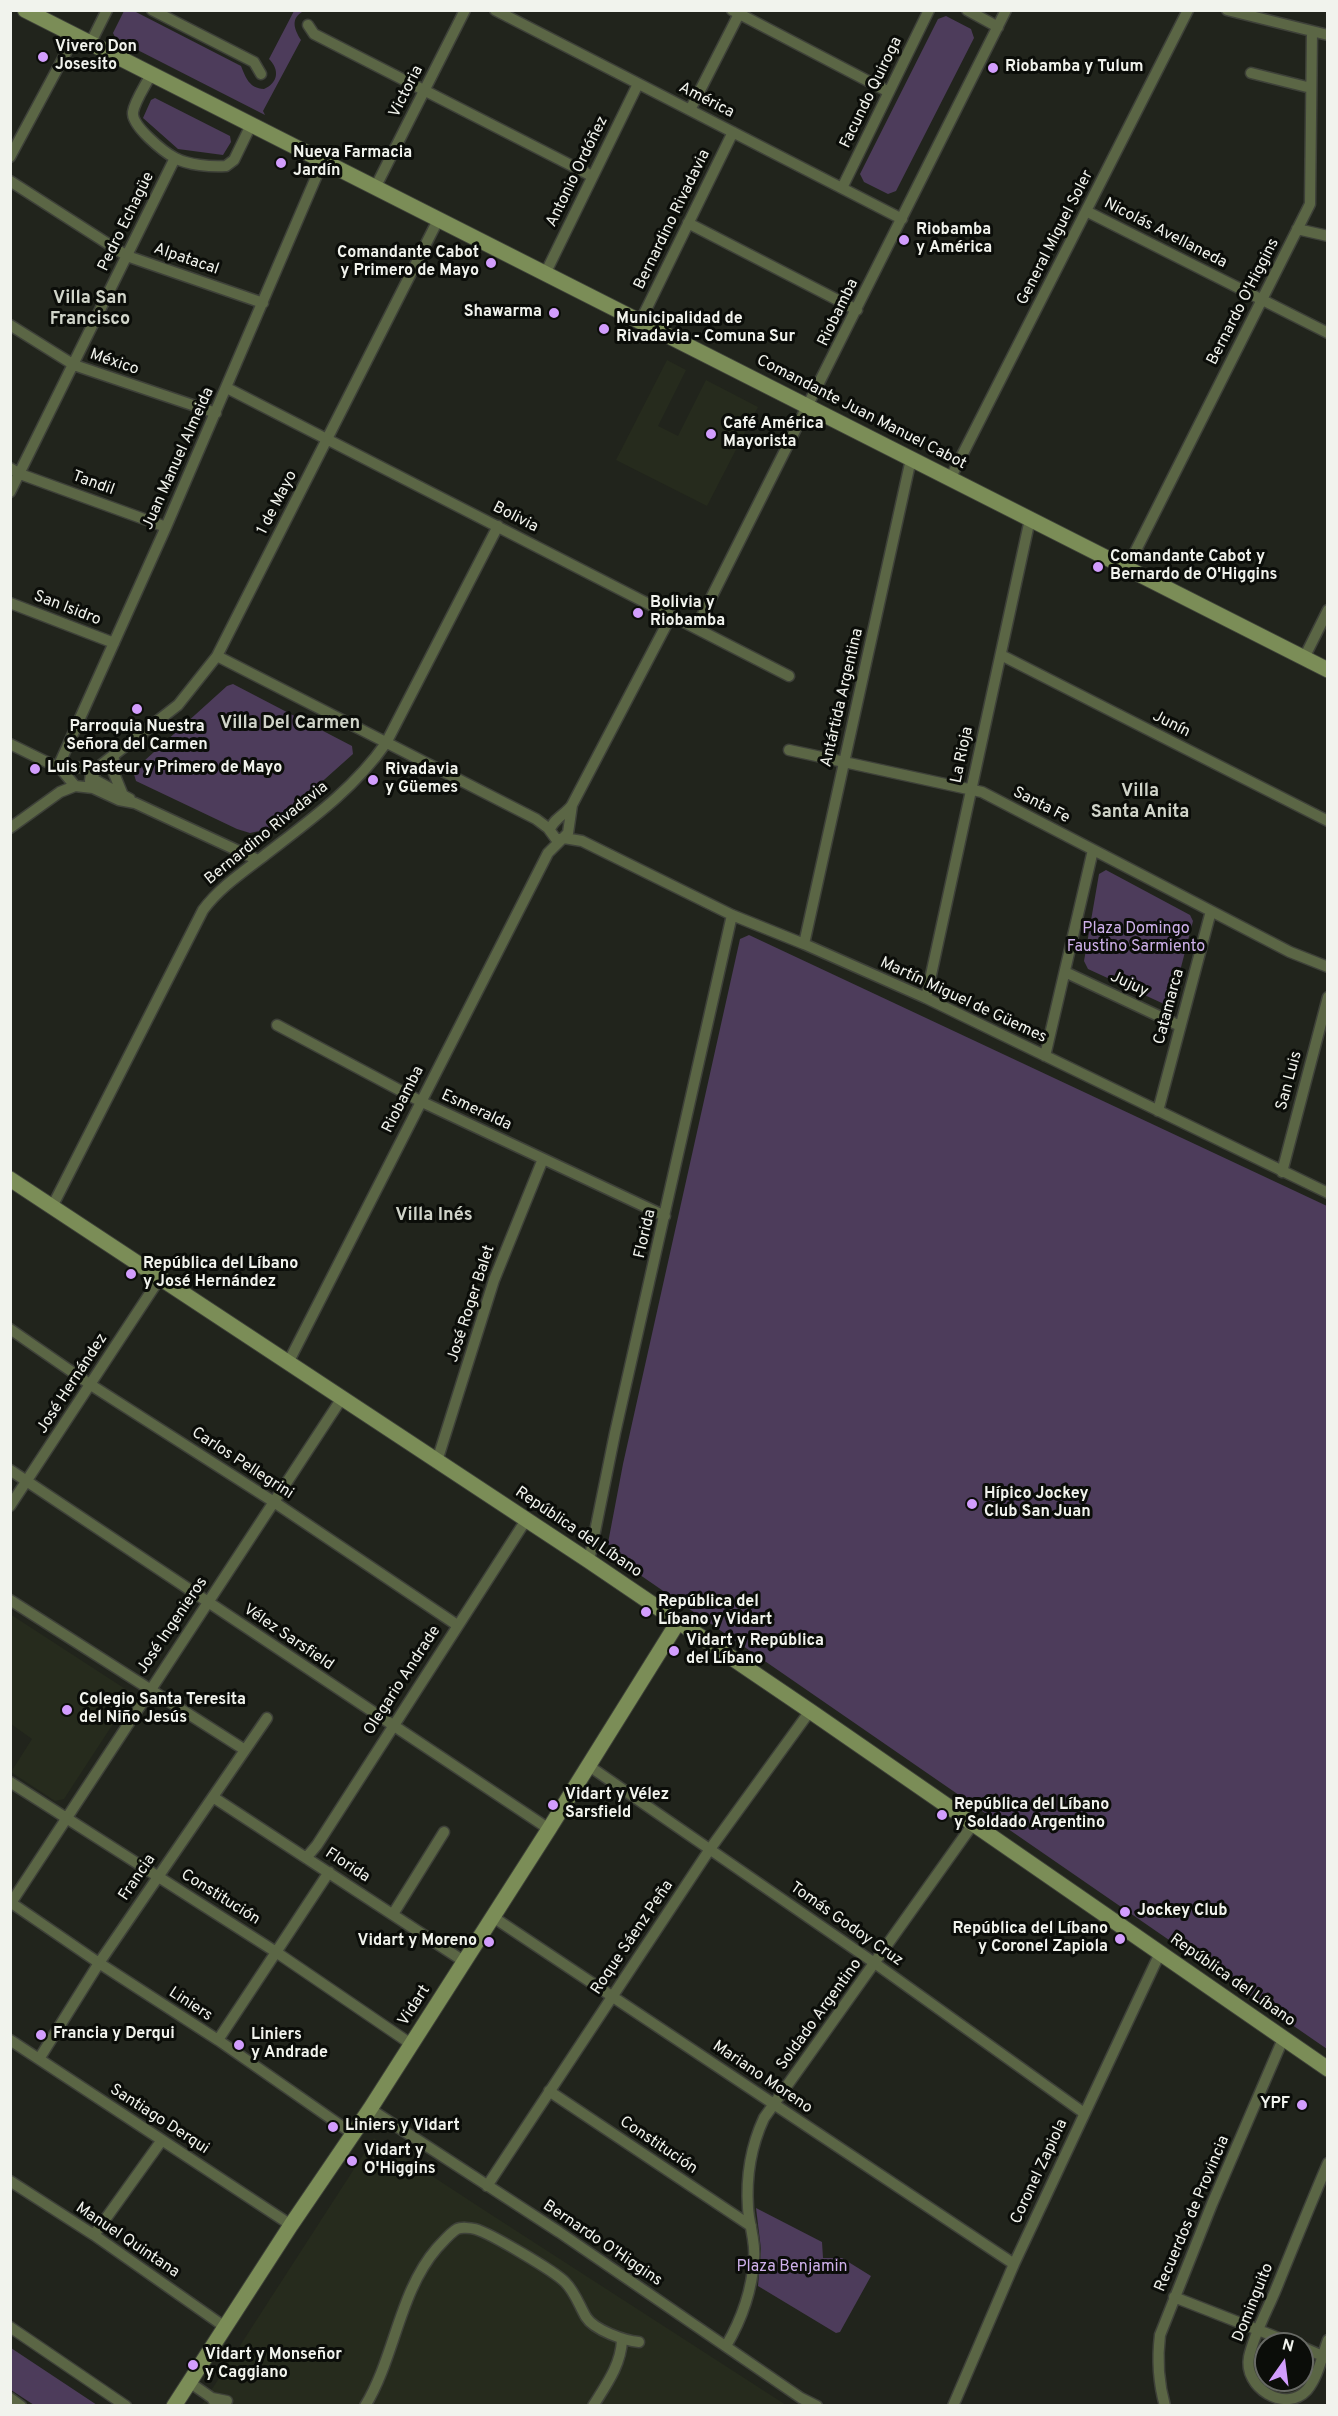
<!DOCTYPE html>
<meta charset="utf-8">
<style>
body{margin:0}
#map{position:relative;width:1338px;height:2416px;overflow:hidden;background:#21241c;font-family:Overpass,sans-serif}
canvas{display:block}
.frame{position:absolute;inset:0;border:12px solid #f1f3ed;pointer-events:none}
.north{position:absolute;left:1254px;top:2332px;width:60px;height:60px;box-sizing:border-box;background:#0b0d09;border:2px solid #676964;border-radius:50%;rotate:14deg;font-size:16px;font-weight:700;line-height:24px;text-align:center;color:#f1f3ed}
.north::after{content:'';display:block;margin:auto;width:21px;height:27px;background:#d29dfd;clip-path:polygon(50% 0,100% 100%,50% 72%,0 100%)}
</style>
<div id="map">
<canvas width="1338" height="2416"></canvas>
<div class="frame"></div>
<div class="north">N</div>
</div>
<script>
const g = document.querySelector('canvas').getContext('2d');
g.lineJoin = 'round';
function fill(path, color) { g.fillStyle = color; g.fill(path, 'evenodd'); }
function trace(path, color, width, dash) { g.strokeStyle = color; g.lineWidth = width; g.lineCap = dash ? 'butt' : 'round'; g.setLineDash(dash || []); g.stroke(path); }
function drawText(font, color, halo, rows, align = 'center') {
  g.font = font + ' Overpass,sans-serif'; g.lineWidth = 6; g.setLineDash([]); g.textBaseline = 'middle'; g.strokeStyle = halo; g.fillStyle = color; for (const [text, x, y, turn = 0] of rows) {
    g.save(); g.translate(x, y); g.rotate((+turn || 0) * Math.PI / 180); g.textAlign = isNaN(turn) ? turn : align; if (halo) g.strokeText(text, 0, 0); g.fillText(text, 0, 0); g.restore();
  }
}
const built = new Path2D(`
 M 667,360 L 686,370 L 658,426 L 678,436 L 706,380 L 758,407 L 707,506 L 616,460 Z
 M 10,1614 L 130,1692 L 130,1698 L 64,1799 L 55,1801 L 11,1772 L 32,1739 L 11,1724 Z
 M 374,2138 L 484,2210 L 786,2405 L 201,2406 Z`);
const green = new Path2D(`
 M 124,11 L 134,11 L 241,66 C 246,78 249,88 264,89 C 278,83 280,70 269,59 L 294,11 L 304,11 C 290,18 294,29 301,40 L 263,111 L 265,115 L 116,39 L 113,33 Z
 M 946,16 L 971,29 L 974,38 L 896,191 L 888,194 L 864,182 L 860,174 L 938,19 Z
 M 155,98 L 230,136 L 231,142 L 223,155 L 178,149 L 143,118 L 151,100 Z
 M 233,684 L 352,746 L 353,754 L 269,829 L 250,833 L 237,829 L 136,781 L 133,771 L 227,686 Z
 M 1106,870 L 1190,915 L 1193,921 L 1172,1002 L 1164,1004 L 1088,969 L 1084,961 L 1099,874 Z
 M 749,935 L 1327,1206 L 1327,2049 L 614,1557 L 608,1543 L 623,1464 L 740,939 Z
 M 756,2208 L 822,2242 L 823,2258 L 842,2258 L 871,2276 L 840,2332 L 836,2333 L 758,2286 L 761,2249 Z
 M 10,2348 L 11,2348 L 97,2405 L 34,2405 L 11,2390 Z`);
const street = new Path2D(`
 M 152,10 L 254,62 L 261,74
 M 495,10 L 902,219
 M 732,10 L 889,92
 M 967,10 L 998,27
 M 1227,10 L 1328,35
 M 308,25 L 314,34 L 592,176
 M 90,44 L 107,10
 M 1251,73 L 1311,88
 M 151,74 C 146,85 135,100 133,112 C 131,126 164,152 175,158 C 188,165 211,167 226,166 L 234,160 L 251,125
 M 690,110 L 739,14
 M 10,157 L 75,36
 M 10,181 L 127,256 L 263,303
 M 375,188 L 465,10
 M 842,188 L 929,10
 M 1086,211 L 1328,333
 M 688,223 L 857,310
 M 1297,229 L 1328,236
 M 545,274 L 638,84
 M 640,322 L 733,132
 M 10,325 L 74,365 L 216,413
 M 227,388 L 789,676
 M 10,468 L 20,474 L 166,527
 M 950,479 L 1188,10
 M 10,492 L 175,158
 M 1127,568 L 1310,204 L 1312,31
 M 10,603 L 114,643
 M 696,628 L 1006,10
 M 1001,655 L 1328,821
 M 217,656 L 536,819 L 548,828 L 556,839 L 562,839 L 568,833 L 572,805
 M 1304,658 L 1328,610
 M 10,744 L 61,769 L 75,786 L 93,788 L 119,800 L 135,803 L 258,860
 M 789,750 L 982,792 L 1290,952 L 1328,967
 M 114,756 L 113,771 L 122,793
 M 58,767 L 166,527 L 323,161
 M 61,769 L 86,767 L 91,773 L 90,781
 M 91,777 L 101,765 L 178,705 L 217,656 L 438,220
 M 91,778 L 130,799
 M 10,828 L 60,792 L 75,786
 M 550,830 C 552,820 566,814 572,805 L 671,616
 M 564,838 L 582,841 L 732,915 L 804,944 L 926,998 L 1328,1193
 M 804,944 L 911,459
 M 1065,972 L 1180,1026
 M 926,998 L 1030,519
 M 277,1025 L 420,1101 L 665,1216
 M 1045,1056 L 1093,850
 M 1158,1111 L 1211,911
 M 1282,1172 L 1328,997
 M 52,1207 L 203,910 C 219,888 243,872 265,855 C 309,821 354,789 386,743 L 498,526
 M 10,1329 L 91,1385 L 274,1502 L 457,1625
 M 288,1363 L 548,853 L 562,839
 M 437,1461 L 494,1280 L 543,1159
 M 10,1470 L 549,1829
 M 10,1506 L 160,1278
 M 589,1561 L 615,1433 L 732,915
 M 10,1600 L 245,1750
 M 589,1766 L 876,1964 L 1084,2113
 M 10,1782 L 276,1952 L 411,2044
 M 213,1797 L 465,1962
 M 306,1858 L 317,1845 L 526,1520
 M 10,1902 L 99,1963 L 218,2040 L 353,2134
 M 11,1903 L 342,1398
 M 393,1914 L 444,1832
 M 493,1917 L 1014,2264
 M 10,2040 L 291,2225
 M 218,2040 L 329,1872
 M 39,2059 L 99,1963 L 267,1718
 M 549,2091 L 751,2226
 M 370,2109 L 559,2232 L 801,2398 L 817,2406
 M 1328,2163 C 1310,2205 1293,2247 1276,2289 C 1267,2311 1254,2334 1249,2357 C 1243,2387 1285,2414 1307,2390 C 1318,2377 1322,2356 1328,2340
 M 10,2181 L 94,2235 L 225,2327
 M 487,2186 L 710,1849 L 810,1711
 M 94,2235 L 162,2140
 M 1174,2297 L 1294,2344
 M 10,2327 L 126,2406
 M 726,2346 C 742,2319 752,2290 754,2259 C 756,2242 749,2225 748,2208 C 746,2178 751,2146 764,2118 L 973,1824
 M 1302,2347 L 1327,2358
 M 189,2382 L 212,2398 L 217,2406
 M 10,2398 L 21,2406
 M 212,2398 L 227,2401
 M 365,2406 C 395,2357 399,2292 437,2248 C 442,2243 451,2232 457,2229 C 461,2227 471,2228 475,2229 C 490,2233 554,2271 565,2282 C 575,2292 579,2305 586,2317 C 594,2330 625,2341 639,2342
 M 593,2406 C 606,2385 621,2365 622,2340
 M 953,2406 L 1014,2264 L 1160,1953
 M 1165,2406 C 1158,2381 1157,2359 1160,2335 L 1212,2204 L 1283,2039`);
const secondary = new Path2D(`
 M 25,10 L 1328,670
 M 10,1179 L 589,1561 L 810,1711 L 1328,2069
 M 174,2406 L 291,2225 L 370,2109 L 549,1829 L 678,1622`);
const markers = [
 [43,57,6,"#d29dfd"],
 [993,68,6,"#d29dfd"],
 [281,163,6,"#d29dfd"],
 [904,240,6,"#d29dfd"],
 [491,263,6,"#d29dfd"],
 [554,313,6,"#d29dfd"],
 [604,329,6,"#d29dfd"],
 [711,434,6,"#d29dfd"],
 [1098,567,6,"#d29dfd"],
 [638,613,6,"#d29dfd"],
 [137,709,6,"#d29dfd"],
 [35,769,6,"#d29dfd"],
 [373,780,6,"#d29dfd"],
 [131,1274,6,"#d29dfd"],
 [972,1504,6,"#d29dfd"],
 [646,1612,6,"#d29dfd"],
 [674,1651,6,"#d29dfd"],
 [67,1710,6,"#d29dfd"],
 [553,1805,6,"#d29dfd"],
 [942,1815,6,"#d29dfd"],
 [1125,1912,6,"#d29dfd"],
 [1120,1939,6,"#d29dfd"],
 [489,1942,6,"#d29dfd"],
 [41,2035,6,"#d29dfd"],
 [239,2045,6,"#d29dfd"],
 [1302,2105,6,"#d29dfd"],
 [333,2127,6,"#d29dfd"],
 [352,2161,6,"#d29dfd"],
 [193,2365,6,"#d29dfd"]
];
const poiNames = [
 ["Vivero Don",55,48],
 ["Josesito",55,66],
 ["Riobamba y Tulum",1005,68],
 ["Nueva Farmacia",293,154],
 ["Jardín",293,172],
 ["Riobamba",916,231],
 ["y América",916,249],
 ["Comandante Cabot",479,254,"right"],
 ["y Primero de Mayo",479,272,"right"],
 ["Shawarma",542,313,"right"],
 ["Municipalidad de",616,320],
 ["Rivadavia - Comuna Sur",616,338],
 ["Café América",723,425],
 ["Mayorista",723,443],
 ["Comandante Cabot y",1110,558],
 ["Bernardo de O'Higgins",1110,576],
 ["Bolivia y",650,604],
 ["Riobamba",650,622],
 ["Parroquia Nuestra",137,728,"center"],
 ["Señora del Carmen",137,746,"center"],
 ["Luis Pasteur y Primero de Mayo",47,769],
 ["Rivadavia",385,771],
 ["y Güemes",385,789],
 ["República del Líbano",143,1265],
 ["y José Hernández",143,1283],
 ["Hípico Jockey",984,1495],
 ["Club San Juan",984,1513],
 ["República del",658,1603],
 ["Líbano y Vidart",658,1621],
 ["Vidart y República",686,1642],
 ["del Líbano",686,1660],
 ["Colegio Santa Teresita",79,1701],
 ["del Niño Jesús",79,1719],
 ["Vidart y Vélez",565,1796],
 ["Sarsfield",565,1814],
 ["República del Líbano",954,1806],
 ["y Soldado Argentino",954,1824],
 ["Jockey Club",1137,1912],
 ["República del Líbano",1108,1930,"right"],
 ["y Coronel Zapiola",1108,1948,"right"],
 ["Vidart y Moreno",477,1942,"right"],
 ["Francia y Derqui",53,2035],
 ["Liniers",251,2036],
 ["y Andrade",251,2054],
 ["YPF",1290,2105,"right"],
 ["Liniers y Vidart",345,2127],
 ["Vidart y",364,2152],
 ["O'Higgins",364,2170],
 ["Vidart y Monseñor",205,2356],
 ["y Caggiano",205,2374]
];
const streetNames = [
 ["Victoria",407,92,-63],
 ["Facundo Quiroga",872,93,-64],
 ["América",706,101,27],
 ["Antonio Ordóñez",578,172,-64],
 ["Bernardino Rivadavia",673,220,-64],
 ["Pedro Echagüe",127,222,-64],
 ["Nicolás Avellaneda",1165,234,27],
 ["General Miguel Soler",1056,238,-63],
 ["Alpatacal",186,260,19],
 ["Bernardo O'Higgins",1244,302,-63],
 ["Riobamba",839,313,-64],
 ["México",114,363,19],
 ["Comandante Juan Manuel Cabot",861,413,27],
 ["Juan Manuel Almeida",179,459,-66],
 ["Tandil",93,484,20],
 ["1 de Mayo",278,503,-63],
 ["Bolivia",515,518,27],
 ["San Isidro",67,609,21],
 ["Antártida Argentina",843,698,-77],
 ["Junín",1171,725,27],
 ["La Rioja",963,755,-78],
 ["Santa Fe",1041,806,27],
 ["Bernardino Rivadavia",267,834,-39],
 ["Jujuy",1129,985,25],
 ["Martín Miguel de Güemes",963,1001,25],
 ["Catamarca",1170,1007,-75],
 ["San Luis",1290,1081,-75],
 ["Riobamba",404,1100,-63],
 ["Esmeralda",476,1111,25],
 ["Florida",646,1234,-77],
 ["José Roger Balet",472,1304,-72],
 ["José Hernández",73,1384,-57],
 ["Carlos Pellegrini",242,1464,33],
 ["República del Líbano",578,1533,34],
 ["José Ingenieros",173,1626,-56],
 ["Vélez Sarsfield",288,1638,34],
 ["Olegario Andrade",403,1681,-57],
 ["Florida",347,1866,33],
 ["Francia",138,1878,-56],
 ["Constitución",220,1898,32],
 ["Tomás Godoy Cruz",846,1925,35],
 ["Roque Sáenz Peña",633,1938,-56],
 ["República del Líbano",1232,1981,35],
 ["Liniers",190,2005,33],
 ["Vidart",415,2006,-57],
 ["Soldado Argentino",820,2015,-54],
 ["Mariano Moreno",762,2078,34],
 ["Santiago Derqui",159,2120,33],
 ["Constitución",658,2146,34],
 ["Coronel Zapiola",1040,2172,-65],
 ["Recuerdos de Provincia",1193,2214,-67],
 ["Manuel Quintana",127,2241,34],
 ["Bernardo O'Higgins",602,2244,34],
 ["Dominguito",1254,2303,-68]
];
const parkNames = [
 ["Plaza Domingo",1136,930],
 ["Faustino Sarmiento",1136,948],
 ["Plaza Benjamin",792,2268]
];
const neighbourhoodNames = [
 ["Villa San",90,299],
 ["Francisco",90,320],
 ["Villa Del Carmen",290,724],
 ["Villa",1140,792],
 ["Santa Anita",1140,813],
 ["Villa Inés",434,1216]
];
fill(built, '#262b1d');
fill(green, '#4d3c5b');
trace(street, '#3e4139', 13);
trace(secondary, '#3e4139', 17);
trace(street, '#5b6645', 10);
trace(secondary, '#7b8d57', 15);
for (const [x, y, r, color] of markers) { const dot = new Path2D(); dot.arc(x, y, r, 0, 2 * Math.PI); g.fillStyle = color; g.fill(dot); trace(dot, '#0b0d09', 2); }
drawText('bold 16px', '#f1f3ed', '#0b0d09', poiNames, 'left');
drawText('16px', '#f1f3ed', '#0b0d09', streetNames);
drawText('16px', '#cfb1eb', '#0b0d09', parkNames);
drawText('bold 18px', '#d0d4c9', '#0b0d09', neighbourhoodNames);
</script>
